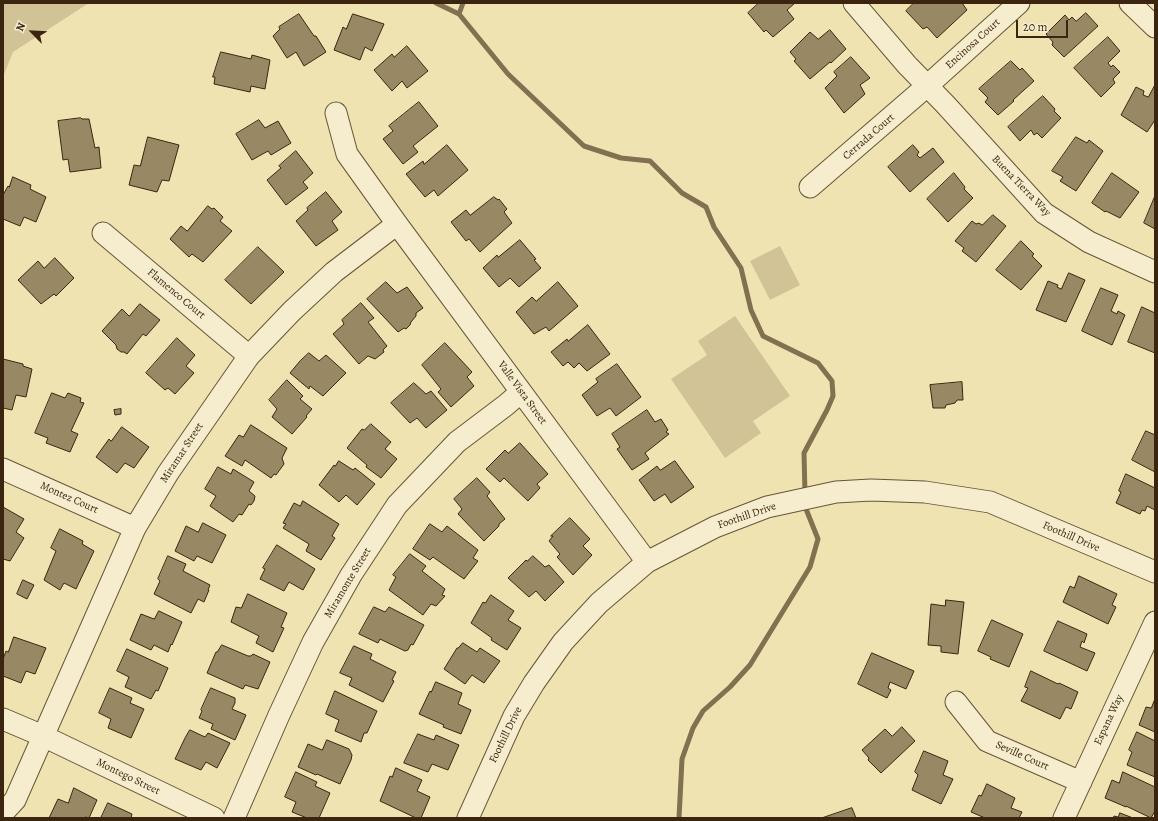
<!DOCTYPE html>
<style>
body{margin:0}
#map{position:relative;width:1158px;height:821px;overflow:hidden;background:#f0e3b2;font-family:Alegreya,serif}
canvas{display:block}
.frame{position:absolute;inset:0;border:4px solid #3b2510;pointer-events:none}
.north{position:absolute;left:12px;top:12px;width:40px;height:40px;-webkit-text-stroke:3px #f5edcd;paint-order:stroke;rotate:294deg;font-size:11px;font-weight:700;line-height:16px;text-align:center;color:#3b2510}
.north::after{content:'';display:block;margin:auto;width:14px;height:18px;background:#3b2510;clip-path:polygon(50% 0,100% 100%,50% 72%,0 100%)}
.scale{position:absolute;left:1016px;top:20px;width:52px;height:18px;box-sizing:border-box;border:2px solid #3b2510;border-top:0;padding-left:5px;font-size:12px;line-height:14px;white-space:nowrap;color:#3b2510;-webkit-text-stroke:3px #f5edcd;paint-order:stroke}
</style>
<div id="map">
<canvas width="1158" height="821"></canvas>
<div class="frame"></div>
<div class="north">N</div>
<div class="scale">20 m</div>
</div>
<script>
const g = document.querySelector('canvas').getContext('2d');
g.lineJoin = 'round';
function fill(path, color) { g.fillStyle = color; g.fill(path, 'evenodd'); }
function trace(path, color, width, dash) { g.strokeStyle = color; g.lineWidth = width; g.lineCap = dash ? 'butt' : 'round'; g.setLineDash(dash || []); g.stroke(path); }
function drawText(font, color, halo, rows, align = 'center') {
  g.font = font + ' Alegreya,serif'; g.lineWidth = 3; g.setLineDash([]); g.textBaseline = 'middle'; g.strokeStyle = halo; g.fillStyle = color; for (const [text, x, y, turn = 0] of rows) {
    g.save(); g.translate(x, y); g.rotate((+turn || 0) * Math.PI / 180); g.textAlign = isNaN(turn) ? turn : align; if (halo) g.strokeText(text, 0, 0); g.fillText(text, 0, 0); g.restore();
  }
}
const green = new Path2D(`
 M 3,3 L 89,3 L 13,52 L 3,77 Z
 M 780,246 L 800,285 L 770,300 L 750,261 Z
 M 735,316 L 790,396 L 753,421 L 761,433 L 725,458 L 671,379 L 707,355 L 698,341 Z`);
const stream = new Path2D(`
 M 436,3 L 459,14 L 508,74 L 584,146 L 621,158 L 650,161 L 682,193 L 706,207 L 714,227 L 741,268 L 751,310 L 763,336 L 818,363 L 832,381 L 833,396 L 827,410 L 804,453 L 805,494
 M 459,14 L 463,3
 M 679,818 L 682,759 L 693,728 L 703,711 L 730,687 L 750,665 L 810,567 L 818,539 L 806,509 L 805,502`);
const building = new Path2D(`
 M 759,3 L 795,3 L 787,10 L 794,19 L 773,37 L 766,30 L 764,32 L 748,13 Z
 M 914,3 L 962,3 L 967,10 L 937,38 L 927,27 L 923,29 L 906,11 Z
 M 1086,13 L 1098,26 L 1064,57 L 1052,45 L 1053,42 L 1046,34 L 1065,15 L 1069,20 L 1072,17 L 1076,21 Z
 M 299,14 L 314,36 L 316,36 L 326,52 L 304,66 L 296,52 L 287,58 L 273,36 L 280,29 L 279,27 Z
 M 353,14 L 384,24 L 372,51 L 365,47 L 360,60 L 334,50 L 343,27 L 346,29 Z
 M 830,30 L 846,49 L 831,63 L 830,62 L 810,79 L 794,61 L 796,59 L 790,52 L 810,32 L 818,39 Z
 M 1108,37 L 1120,51 L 1108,63 L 1111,67 L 1113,65 L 1120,72 L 1113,79 L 1115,83 L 1101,97 L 1074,68 Z
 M 407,46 L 428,71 L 407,88 L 402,81 L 392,91 L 374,70 L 392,54 L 394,57 Z
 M 221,52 L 251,59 L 252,55 L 270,60 L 265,89 L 251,86 L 250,92 L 214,84 L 215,77 L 213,77 Z
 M 851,57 L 870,78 L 860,85 L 865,94 L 844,113 L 825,88 L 837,76 L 834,72 Z
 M 1011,61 L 1020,70 L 1022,68 L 1034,81 L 1013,100 L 1014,101 L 998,115 L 985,102 L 988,98 L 979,89 Z
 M 1155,85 L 1155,120 L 1147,132 L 1121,115 L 1136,87 L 1144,91 L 1143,95 L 1148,97 Z
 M 1043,96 L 1055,109 L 1054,111 L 1061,118 L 1042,138 L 1037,133 L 1034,135 L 1031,130 L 1020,141 L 1008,127 Z
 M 419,102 L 438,126 L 413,146 L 418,152 L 403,164 L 383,139 L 393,131 L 389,126 Z
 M 81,118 L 82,119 L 89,119 L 95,148 L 99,147 L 101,168 L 70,172 L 68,159 L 63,160 L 58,121 Z
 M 259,120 L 265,128 L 278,121 L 291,143 L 271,155 L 268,151 L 252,160 L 236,134 Z
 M 148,137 L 179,145 L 169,181 L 162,180 L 157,192 L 129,185 L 134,165 L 140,166 Z
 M 1076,137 L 1087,143 L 1089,140 L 1103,151 L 1076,191 L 1060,181 L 1063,177 L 1052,171 Z
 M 447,145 L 468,170 L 438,196 L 434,190 L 425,197 L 406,174 L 423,161 L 424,164 Z
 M 913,145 L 919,152 L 917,155 L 920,158 L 933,148 L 944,162 L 910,192 L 888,167 Z
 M 296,151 L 313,173 L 303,182 L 308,188 L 286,205 L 267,180 L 281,168 L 279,166 Z
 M 954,173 L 965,187 L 964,189 L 973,198 L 948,222 L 927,199 Z
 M 1112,173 L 1139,192 L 1120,218 L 1106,211 L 1105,212 L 1092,203 Z
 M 13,177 L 31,185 L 30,189 L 46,197 L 36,222 L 24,217 L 20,226 L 3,219 L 3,195 L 8,186 L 9,187 Z
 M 326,192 L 342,212 L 332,221 L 338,230 L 316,246 L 296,221 L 308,210 L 307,208 Z
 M 1155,196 L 1155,229 L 1144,223 Z
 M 494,197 L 498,200 L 499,199 L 507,209 L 504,212 L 512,223 L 480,252 L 469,239 L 466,241 L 451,222 L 466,210 L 470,215 Z
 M 208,206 L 212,209 L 214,208 L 223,217 L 220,221 L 232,231 L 203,262 L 192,254 L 189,257 L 170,239 L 181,226 L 187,231 Z
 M 993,215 L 1006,226 L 976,262 L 962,251 L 964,248 L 955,241 L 972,221 L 976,224 L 979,223 L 982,225 Z
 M 520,240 L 536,259 L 534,260 L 541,268 L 519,287 L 510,278 L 499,287 L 483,268 L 497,255 L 498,257 Z
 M 1021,241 L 1034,254 L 1032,256 L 1042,266 L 1021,290 L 996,270 Z
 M 258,247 L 284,272 L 251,304 L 225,280 Z
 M 55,258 L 74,278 L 56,296 L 54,294 L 41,304 L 18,280 L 38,261 L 44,268 Z
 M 1069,273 L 1085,280 L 1066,322 L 1036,310 L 1048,281 L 1058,285 L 1057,287 L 1061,289 Z
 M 386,282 L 397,293 L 407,287 L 423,308 L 416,313 L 416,316 L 411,322 L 410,325 L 406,329 L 404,328 L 398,332 L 367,299 Z
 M 558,282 L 578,306 L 549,331 L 546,327 L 534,334 L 516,312 L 532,297 L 536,301 Z
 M 1101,288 L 1118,295 L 1111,311 L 1117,314 L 1118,311 L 1125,315 L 1112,345 L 1082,331 Z
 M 361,303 L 374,318 L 368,322 L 387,346 L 383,350 L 384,352 L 375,359 L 368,356 L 359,364 L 333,334 L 344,324 L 342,320 Z
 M 140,304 L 160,320 L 146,336 L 143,334 L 127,354 L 124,352 L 121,352 L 117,349 L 116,345 L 102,331 L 122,309 L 129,316 Z
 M 1142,307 L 1155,313 L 1155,353 L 1128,342 Z
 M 588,325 L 610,354 L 587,371 L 579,363 L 574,368 L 568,362 L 563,366 L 551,352 L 567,339 L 568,341 Z
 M 177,338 L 195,355 L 186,366 L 194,373 L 175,394 L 168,388 L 165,390 L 146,373 Z
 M 445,343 L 472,372 L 467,377 L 474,386 L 451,407 L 438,392 L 441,389 L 422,365 Z
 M 309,353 L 319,361 L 326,355 L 346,373 L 323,396 L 310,386 L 309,389 L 290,373 L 300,361 Z
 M 3,359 L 23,364 L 23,366 L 32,369 L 26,397 L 16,395 L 12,410 L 3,408 Z
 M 617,364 L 641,397 L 616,416 L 610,408 L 597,416 L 582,395 L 598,382 L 596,379 Z
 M 287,380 L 303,396 L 300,399 L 312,409 L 306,416 L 307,417 L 292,434 L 272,417 L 277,409 L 269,400 Z
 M 962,382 L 963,400 L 957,400 L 955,403 L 946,405 L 945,408 L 933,408 L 930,385 Z
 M 414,383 L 426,394 L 431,391 L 447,410 L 426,428 L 417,418 L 410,423 L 391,403 Z
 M 52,393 L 65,398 L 68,393 L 81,398 L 80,402 L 84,403 L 71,431 L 78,434 L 70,452 L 46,443 L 48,438 L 35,433 Z
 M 121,409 L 121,414 L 115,415 L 114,410 Z
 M 647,410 L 655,422 L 661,419 L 668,430 L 666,432 L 669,434 L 645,453 L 649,459 L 632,470 L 617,449 L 620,447 L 612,434 Z
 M 371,424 L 391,442 L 385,449 L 397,459 L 381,478 L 366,467 L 367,465 L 347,448 L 362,429 L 364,430 Z
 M 251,425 L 287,448 L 282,458 L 284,464 L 276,475 L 274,474 L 271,478 L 245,460 L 242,466 L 225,456 L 239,435 L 243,437 Z
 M 122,427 L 149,447 L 134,468 L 125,463 L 117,473 L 96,457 L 109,439 L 111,441 Z
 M 1146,431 L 1155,435 L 1155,472 L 1132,460 Z
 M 520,443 L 548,474 L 537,484 L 540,488 L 528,501 L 504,478 L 500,482 L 486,469 L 505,450 L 508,453 Z
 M 339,461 L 353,470 L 355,468 L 375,484 L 357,505 L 346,495 L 339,502 L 319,485 L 334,465 L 335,466 Z
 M 675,461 L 694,487 L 671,503 L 665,494 L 654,501 L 639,480 L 657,466 L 660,470 Z
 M 218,467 L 231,474 L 233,469 L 254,482 L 249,491 L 255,496 L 254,501 L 251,505 L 249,504 L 242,515 L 239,514 L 233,522 L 210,506 L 216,496 L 205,489 Z
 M 1126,474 L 1155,488 L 1155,510 L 1147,506 L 1145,511 L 1142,510 L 1140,514 L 1116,503 L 1121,492 L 1119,491 Z
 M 477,478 L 490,492 L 487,496 L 505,519 L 499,524 L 499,526 L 484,541 L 458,514 L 462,509 L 454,499 Z
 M 303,501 L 339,524 L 332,536 L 335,538 L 321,560 L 306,551 L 309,544 L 283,528 L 286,524 L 283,523 L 294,503 L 300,506 Z
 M 3,507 L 24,519 L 16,532 L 24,538 L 10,561 L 3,559 Z
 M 570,518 L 590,539 L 583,546 L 592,555 L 573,575 L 557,557 L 560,554 L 549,541 L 553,536 L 551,536 Z
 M 203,523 L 226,535 L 212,563 L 197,556 L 194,561 L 175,551 L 186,526 L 198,532 Z
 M 430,524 L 442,532 L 447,526 L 478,550 L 473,558 L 478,561 L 464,579 L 433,557 L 430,560 L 413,549 Z
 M 60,529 L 83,541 L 82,544 L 94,551 L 76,589 L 64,583 L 60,590 L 44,580 L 56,551 L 51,548 Z
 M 277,545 L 315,569 L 303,590 L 289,582 L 284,591 L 260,579 L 265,569 L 263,568 Z
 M 410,554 L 426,566 L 422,571 L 445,589 L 442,595 L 445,596 L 436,606 L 431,604 L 423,615 L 389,590 L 396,577 L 393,575 Z
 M 168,556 L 186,564 L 183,571 L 210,585 L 208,590 L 209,590 L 204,602 L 198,599 L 191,613 L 154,594 L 160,581 L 158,579 Z
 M 533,556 L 545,567 L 549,565 L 564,582 L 545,601 L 536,591 L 529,597 L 508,578 L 526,560 L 527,561 Z
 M 1079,576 L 1117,594 L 1112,605 L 1116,607 L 1108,624 L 1063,602 L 1070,586 L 1074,588 Z
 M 23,580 L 34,585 L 27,599 L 17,594 Z
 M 248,594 L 287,613 L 281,627 L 284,628 L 273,652 L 256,643 L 259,636 L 231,622 L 236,607 L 241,608 Z
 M 491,595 L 514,611 L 508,620 L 521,628 L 507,650 L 491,640 L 492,638 L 471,623 L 483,602 L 485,603 Z
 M 946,600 L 964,602 L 958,654 L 941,652 L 941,646 L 928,645 L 931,604 L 945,606 Z
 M 374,607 L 385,612 L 389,607 L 424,625 L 413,645 L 411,644 L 408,650 L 405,651 L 380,639 L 378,643 L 359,634 Z
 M 159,611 L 182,622 L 172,645 L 171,644 L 168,652 L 154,645 L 151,650 L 130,640 L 141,614 L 154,619 Z
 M 992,620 L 1023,634 L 1009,667 L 990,659 L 991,657 L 978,651 Z
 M 1058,621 L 1087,634 L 1084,643 L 1082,641 L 1080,647 L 1095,653 L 1087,671 L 1044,651 Z
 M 14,637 L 46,648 L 35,674 L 26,671 L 21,683 L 3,676 L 3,659 L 6,651 L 8,652 Z
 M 463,643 L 477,652 L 480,648 L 500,661 L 484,683 L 472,675 L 465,684 L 444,669 L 457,648 L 458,648 Z
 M 222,645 L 248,656 L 251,656 L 253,654 L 270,662 L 258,689 L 245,685 L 243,689 L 207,673 L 216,652 L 217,652 Z
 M 354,646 L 372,654 L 370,659 L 396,672 L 392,680 L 394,681 L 383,702 L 349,685 L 352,678 L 340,673 Z
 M 127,649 L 168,668 L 158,691 L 156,690 L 151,699 L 125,687 L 129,677 L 117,671 Z
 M 872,653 L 914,671 L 906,689 L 890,682 L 888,688 L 891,690 L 887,698 L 858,684 Z
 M 1031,671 L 1058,684 L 1059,683 L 1078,692 L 1071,709 L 1066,707 L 1060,719 L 1021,701 L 1028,688 L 1025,687 Z
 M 436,682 L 462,693 L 458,704 L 471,710 L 461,734 L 443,727 L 444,725 L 419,714 L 430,691 L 431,692 Z
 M 110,688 L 132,698 L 130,703 L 144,709 L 131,738 L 108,728 L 111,719 L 99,713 Z
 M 211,688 L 235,698 L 235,703 L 232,709 L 246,715 L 235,740 L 211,729 L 213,724 L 199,718 L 202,711 L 201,710 Z
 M 335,691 L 377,711 L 367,733 L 364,733 L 361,742 L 335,731 L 339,720 L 326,714 Z
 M 1155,699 L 1155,732 L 1139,725 L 1146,707 L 1151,708 Z
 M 902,727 L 915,741 L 881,773 L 868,760 L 869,758 L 862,750 L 885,729 L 892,736 Z
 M 190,730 L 205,737 L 208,733 L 230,743 L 217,768 L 206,762 L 201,770 L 175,759 L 185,738 Z
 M 1137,732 L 1155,741 L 1155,777 L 1127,765 L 1132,752 L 1129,750 Z
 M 418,734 L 434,740 L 436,735 L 459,745 L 448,770 L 432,764 L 428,772 L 404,763 Z
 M 327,740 L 349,749 L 352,755 L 351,760 L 340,784 L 317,774 L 316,775 L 298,767 L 308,744 L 322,750 Z
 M 924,751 L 948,761 L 943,775 L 953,779 L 941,804 L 912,790 L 918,775 L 915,772 Z
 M 396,768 L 422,780 L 417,791 L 430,797 L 421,818 L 416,818 L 380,801 L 390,776 L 392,777 Z
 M 296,772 L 317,782 L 315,786 L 330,793 L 319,818 L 307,818 L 292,812 L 296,802 L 285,797 Z
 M 1123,772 L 1155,787 L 1155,811 L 1151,818 L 1126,806 L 1126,807 L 1105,798 L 1112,780 L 1119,783 Z
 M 987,784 L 1015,798 L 1011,808 L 1022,812 L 1019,818 L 985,818 L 971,812 L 979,795 L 981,796 Z
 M 74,788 L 97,800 L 89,818 L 85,817 L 85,818 L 49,818 L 58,799 L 68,803 Z
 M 108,803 L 132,814 L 131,818 L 101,818 Z
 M 852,808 L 856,818 L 822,818 Z
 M 1120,813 L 1133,818 L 1113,818 L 1114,816 L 1118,817 Z`);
const minor = new Path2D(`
 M 854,3 L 907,65 L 945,104 L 1044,213 L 1089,242 L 1155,272
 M 1130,3 L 1155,27
 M 336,113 L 347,154 L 397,224 L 647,562
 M 810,187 L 927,86 L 1019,3
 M 103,233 L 249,356
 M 3,469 L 135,528
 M 956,702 L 987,741 L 1081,782
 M 3,719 L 43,736 L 214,818
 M 3,813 L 15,800 L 135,528 L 168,473 L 249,356 L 292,311 L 334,272 L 397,224
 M 234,818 L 279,715 L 313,642 L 351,575 L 397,505 L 457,442 L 506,405 L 521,392
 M 468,818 L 514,716 L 534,683 L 563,642 L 599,603 L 647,562 L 715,527 L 767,507 L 836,492 L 871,490 L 925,492 L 990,502 L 1155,572
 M 1064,818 L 1155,622`);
const streetNames = [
 ["Encinosa Court",973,44,-42],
 ["Cerrada Court",869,137,-41],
 ["Buena Tierra Way",1021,186,46],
 ["Flamenco Court",176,294,40],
 ["Valle Vista Street",522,393,54],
 ["Miramar Street",182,453,-57],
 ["Montez Court",69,498,24],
 ["Foothill Drive",747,516,-19],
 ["Foothill Drive",1071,537,23],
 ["Miramonte Street",348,583,-59],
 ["Espana Way",1109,720,-65],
 ["Foothill Drive",506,735,-64],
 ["Seville Court",1022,756,24],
 ["Montego Street",128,777,26]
];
fill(green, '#d1c396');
trace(stream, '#827050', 5);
fill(building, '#998864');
trace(building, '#3b2510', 1);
trace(minor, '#685438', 23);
trace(minor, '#f5edcd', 21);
drawText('11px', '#3b2510', '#f5edcd', streetNames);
</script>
